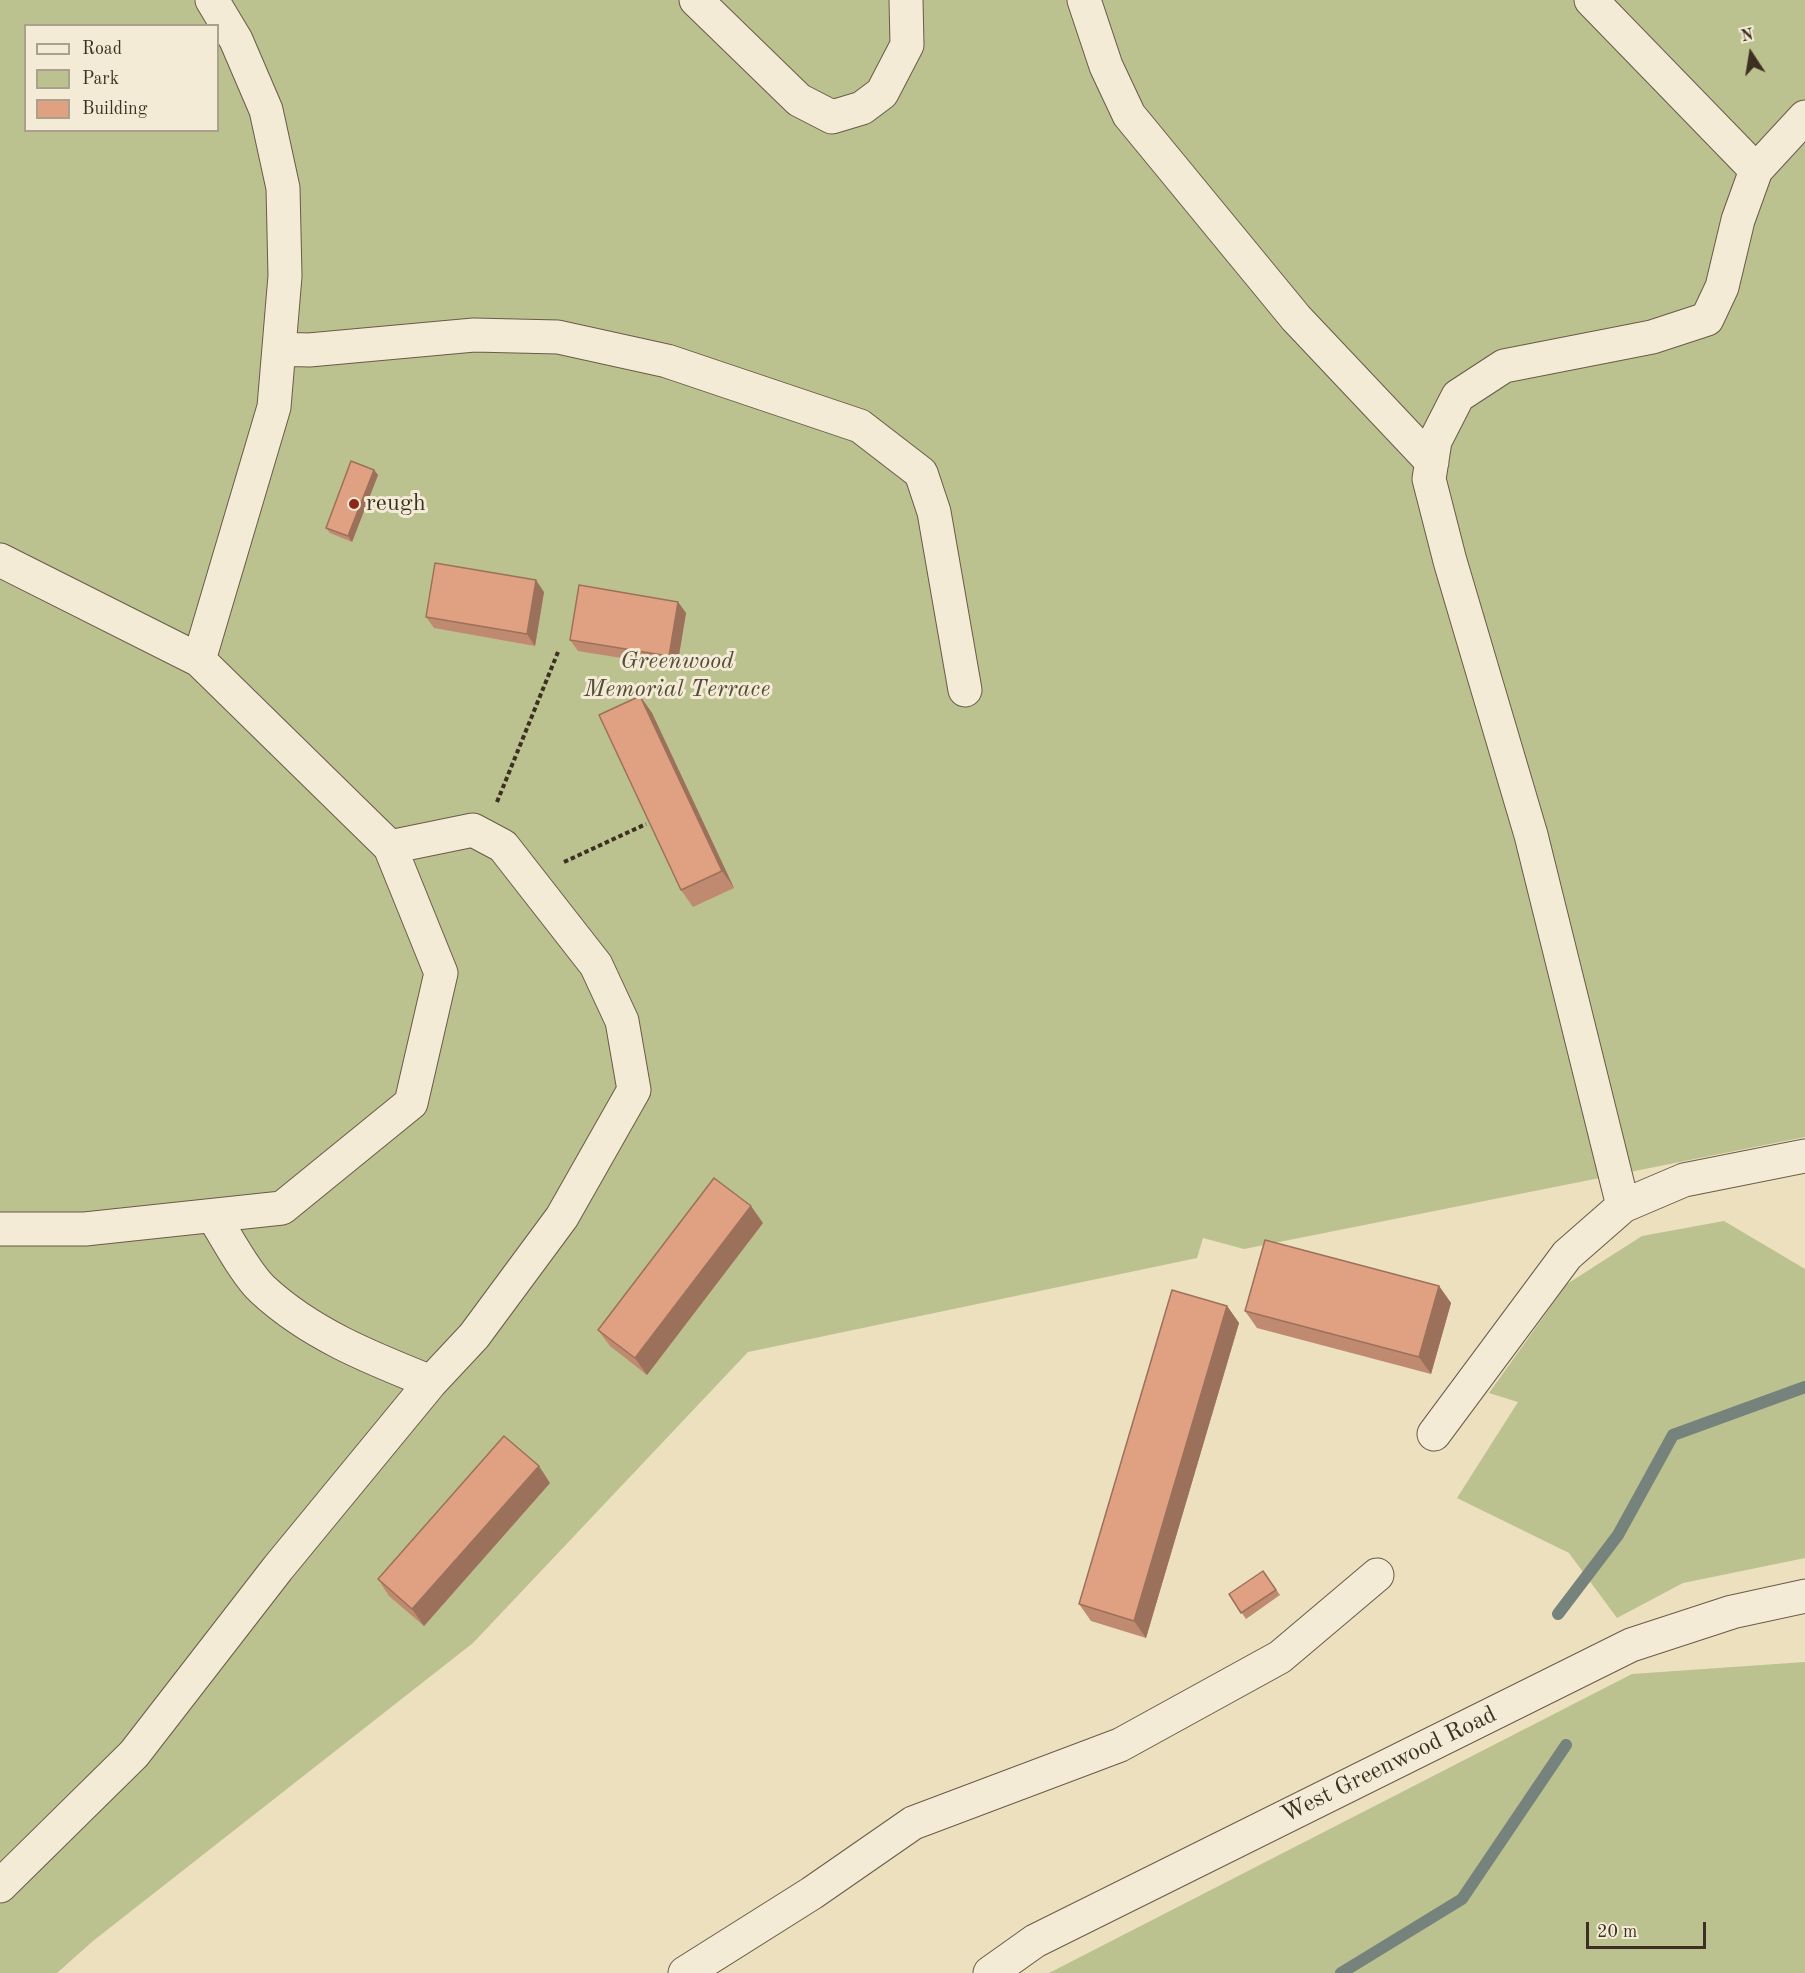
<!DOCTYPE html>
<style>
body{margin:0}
#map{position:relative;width:1805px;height:1973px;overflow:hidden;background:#ece0be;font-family:"Old Standard TT",serif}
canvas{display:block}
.legend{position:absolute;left:24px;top:24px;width:195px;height:108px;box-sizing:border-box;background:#f3ebd5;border:2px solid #aaa08d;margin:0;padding:8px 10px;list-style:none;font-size:18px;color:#3d2f21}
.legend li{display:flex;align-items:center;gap:12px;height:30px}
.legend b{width:30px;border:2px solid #aaa08d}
.north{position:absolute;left:1721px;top:24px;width:60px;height:60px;-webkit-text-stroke:4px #f3ebd5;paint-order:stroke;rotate:348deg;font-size:16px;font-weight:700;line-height:24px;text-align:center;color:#3d2f21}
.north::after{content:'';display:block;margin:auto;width:21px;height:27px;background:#3d2f21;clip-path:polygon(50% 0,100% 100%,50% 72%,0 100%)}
.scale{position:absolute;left:1586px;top:1922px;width:120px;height:27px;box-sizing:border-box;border:3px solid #3d2f21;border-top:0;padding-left:8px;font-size:18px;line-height:21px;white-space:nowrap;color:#3d2f21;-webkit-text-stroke:4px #f3ebd5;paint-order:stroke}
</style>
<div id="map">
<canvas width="1805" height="1973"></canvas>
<ul class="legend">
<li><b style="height:8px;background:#f3ebd5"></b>Road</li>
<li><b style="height:16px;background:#bbc18f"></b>Park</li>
<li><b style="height:16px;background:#dfa182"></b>Building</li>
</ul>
<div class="north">N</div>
<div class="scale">20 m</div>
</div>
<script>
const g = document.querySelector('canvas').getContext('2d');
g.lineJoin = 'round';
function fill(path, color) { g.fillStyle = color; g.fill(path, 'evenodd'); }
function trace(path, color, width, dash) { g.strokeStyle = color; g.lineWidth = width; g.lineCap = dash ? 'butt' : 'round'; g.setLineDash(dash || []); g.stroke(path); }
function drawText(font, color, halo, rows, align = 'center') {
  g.font = font + ' "Old Standard TT",serif'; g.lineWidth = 6; g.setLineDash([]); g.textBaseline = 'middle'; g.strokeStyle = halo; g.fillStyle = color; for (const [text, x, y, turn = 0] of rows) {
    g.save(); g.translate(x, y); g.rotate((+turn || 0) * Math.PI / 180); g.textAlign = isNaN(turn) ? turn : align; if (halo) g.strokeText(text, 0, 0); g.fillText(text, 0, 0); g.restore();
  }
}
const green = new Path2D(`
 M 0,0 L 1805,0 L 1805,1137 L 1244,1249 L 1203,1238 L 1197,1258 L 748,1352 L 473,1643 L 93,1941 L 57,1973 L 0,1973 ZM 26,26 L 218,26 L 218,130 L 26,130 Z
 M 1724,1221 L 1805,1269 L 1805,1558 L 1683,1583 L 1617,1618 L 1569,1553 L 1457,1498 L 1518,1402 L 1489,1393 L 1567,1284 L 1642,1236 Z
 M 1805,1662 L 1805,1973 L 1049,1973 L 1632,1674 Z`);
const stream = new Path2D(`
 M 1558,1614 L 1618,1535 L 1673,1435 L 1805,1387
 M 1341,1973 L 1462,1899 L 1566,1745`);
const path = new Path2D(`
 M 497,802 L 558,652
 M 564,862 L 646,824`);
const minor = new Path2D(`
 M 696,0 L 799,100 L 832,117 L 862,108 L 882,93 L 907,45 L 906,0
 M 1084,0 L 1106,66 L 1129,115 L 1296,318 L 1432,462
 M 1591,0 L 1756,170
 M 279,349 L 309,350 L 474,335 L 558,337 L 667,361 L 860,426 L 921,473 L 934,512 L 965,690
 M 0,560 L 199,660 L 390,847 L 441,973 L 411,1103 L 282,1208 L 85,1229 L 0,1229
 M 199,660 L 274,407 L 285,276 L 283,188 L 266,110 L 236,40 L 212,0
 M 1623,1206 L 1531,835 L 1450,561 L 1429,479 L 1435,441 L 1458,396 L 1504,366 L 1652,337 L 1707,319 L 1722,287 L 1738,220 L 1756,170 L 1805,117
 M 213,1216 C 226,1236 245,1273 262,1289 C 310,1334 371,1358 431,1382
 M 1434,1434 L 1567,1255 L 1623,1206 L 1684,1180 L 1805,1156
 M 0,1886 L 134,1754 L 278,1568 L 431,1382 L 474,1336 L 562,1217 L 634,1090 L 622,1021 L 596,965 L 503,846 L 473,830 L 390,847
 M 685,1973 L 812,1893 L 913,1823 L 1120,1745 L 1280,1657 L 1377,1575
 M 990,1973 L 1035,1941 L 1631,1645 L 1732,1612 L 1805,1596`);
const wall = new Path2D(`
 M 374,470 L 378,475 L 352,542 L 330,533 L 326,528 Z
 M 544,592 L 535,646 L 434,628 L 426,617 Z
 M 678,602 L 686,613 L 677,667 L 578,651 L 570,640 Z
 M 640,696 L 652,713 L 734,888 L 693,907 L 681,890 Z
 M 763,1223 L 647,1375 L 610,1346 L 598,1330 Z
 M 1439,1286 L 1451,1303 L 1431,1374 L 1257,1328 L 1245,1311 Z
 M 1227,1306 L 1239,1323 L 1146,1638 L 1091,1621 L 1079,1604 Z
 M 550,1483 L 424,1626 L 389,1596 L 378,1579 Z
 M 1263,1571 L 1280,1595 L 1246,1619 L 1229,1594 Z`);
const shadedWall = new Path2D(`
 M 374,470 L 378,475 L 352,542 L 348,536 Z
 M 536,580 L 544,592 L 535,646 L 527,634 Z
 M 678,602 L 686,613 L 677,667 L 669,656 Z
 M 640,696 L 652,713 L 734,888 L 722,871 Z
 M 751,1206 L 763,1223 L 647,1375 L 635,1358 Z
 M 1439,1286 L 1451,1303 L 1431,1374 L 1419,1357 Z
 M 1227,1306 L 1239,1323 L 1146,1638 L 1134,1621 Z
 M 539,1466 L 550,1483 L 424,1626 L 412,1609 Z`);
const building = new Path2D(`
 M 351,461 L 374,470 L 348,536 L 326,528 Z
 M 435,563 L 536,580 L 527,634 L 426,617 Z
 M 579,585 L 678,602 L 669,656 L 570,640 Z
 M 640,696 L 722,871 L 681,890 L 599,715 Z
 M 714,1178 L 751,1206 L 635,1358 L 598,1330 Z
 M 1265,1240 L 1439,1286 L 1419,1357 L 1245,1311 Z
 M 1172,1290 L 1227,1306 L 1134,1621 L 1079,1604 Z
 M 504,1436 L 539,1466 L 412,1609 L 378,1579 Z
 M 1263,1571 L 1276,1590 L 1241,1613 L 1229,1594 Z`);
const markers = [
 [354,504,6,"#8f2418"]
];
const poiNames = [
 ["reugh",366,504]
];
const parkNames = [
 ["Greenwood",677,662],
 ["Memorial Terrace",677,690]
];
const streetNames = [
 ["West Greenwood Road",1389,1765,-26]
];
fill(green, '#bbc18f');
trace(stream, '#76837d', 12);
trace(minor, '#695b48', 35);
trace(path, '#3d2f21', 4, [4.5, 3]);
trace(minor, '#f3ebd5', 33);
fill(wall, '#c08a70');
fill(shadedWall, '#9c715b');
fill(building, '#dfa182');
trace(building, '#9c715b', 1.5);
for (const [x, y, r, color] of markers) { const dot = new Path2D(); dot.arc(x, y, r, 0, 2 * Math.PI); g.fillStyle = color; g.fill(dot); trace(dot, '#f3ebd5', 2); }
drawText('24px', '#3d2f21', '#f3ebd5', poiNames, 'left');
drawText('italic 24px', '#564c37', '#f3ebd5', parkNames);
drawText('24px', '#3d2f21', '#f3ebd5', streetNames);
</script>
